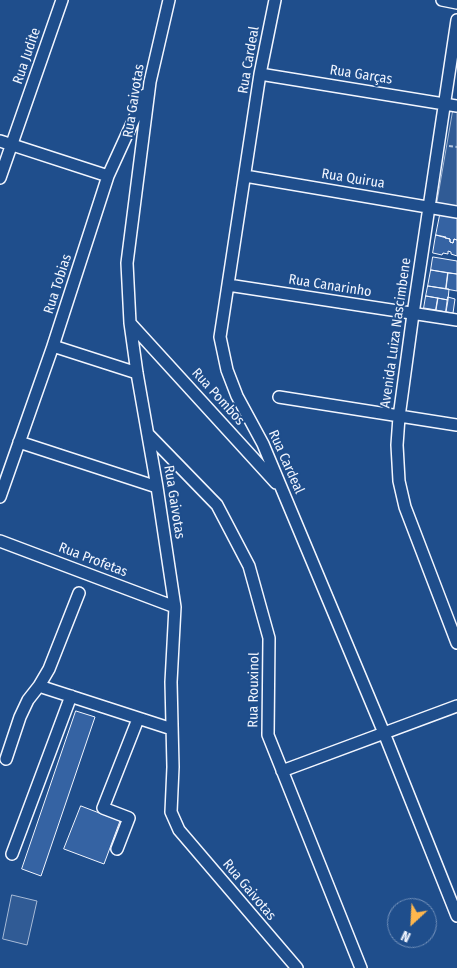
<!DOCTYPE html>
<meta charset="utf-8">
<style>
body{margin:0}
#map{position:relative;width:457px;height:968px;overflow:hidden;background:#1f4e8c;font-family:"Fira Sans Condensed",sans-serif}
canvas{display:block}
.north{position:absolute;left:387px;top:898px;width:50px;height:50px;box-sizing:border-box;background:#1f4e8c;border:1px solid #7391ba;border-radius:50%;rotate:205deg;font-size:14px;font-weight:700;line-height:20px;text-align:center;color:#f2f6ff}
.north::after{content:'';display:block;margin:auto;width:18px;height:22px;background:#ffb74d;clip-path:polygon(50% 0,100% 100%,50% 72%,0 100%)}
</style>
<div id="map">
<canvas width="457" height="968"></canvas>
<div class="north">N</div>
</div>
<script>
const g = document.querySelector('canvas').getContext('2d');
g.lineJoin = 'round';
function fill(path, color) { g.fillStyle = color; g.fill(path, 'evenodd'); }
function trace(path, color, width, dash) { g.strokeStyle = color; g.lineWidth = width; g.lineCap = dash ? 'butt' : 'round'; g.setLineDash(dash || []); g.stroke(path); }
function drawText(font, color, halo, rows, align = 'center') {
  g.font = font + ' "Fira Sans Condensed",sans-serif'; g.lineWidth = 4; g.setLineDash([]); g.textBaseline = 'middle'; g.strokeStyle = halo; g.fillStyle = color; for (const [text, x, y, turn = 0] of rows) {
    g.save(); g.translate(x, y); g.rotate((+turn || 0) * Math.PI / 180); g.textAlign = isNaN(turn) ? turn : align; if (halo) g.strokeText(text, 0, 0); g.fillText(text, 0, 0); g.restore();
  }
}
const built = new Path2D(`
 M 453,111 L 457,112 L 457,207 L 437,204 Z
 M 12,895 L 37,901 L 27,945 L 3,939 Z`);
const building = new Path2D(`
 M 440,215 L 457,218 L 457,240 L 454,239 L 453,243 L 450,242 L 450,239 L 445,238 L 446,237 L 436,235 Z
 M 436,235 L 450,239 L 450,242 L 453,243 L 454,239 L 457,240 L 457,256 L 451,254 L 451,252 L 448,251 L 448,254 L 443,253 L 442,255 L 433,253 Z
 M 433,257 L 457,261 L 457,274 L 431,270 Z
 M 431,270 L 448,273 L 446,289 L 428,286 Z
 M 448,273 L 457,274 L 457,291 L 446,289 Z
 M 428,286 L 449,289 L 448,300 L 426,296 Z
 M 426,296 L 438,298 L 436,310 L 424,308 Z
 M 448,297 L 455,299 L 453,313 L 446,312 Z
 M 438,298 L 448,300 L 446,312 L 436,310 Z
 M 76,711 L 95,717 L 41,876 L 22,869 Z
 M 81,806 L 120,821 L 104,864 L 64,849 Z`);
const path = new Path2D(`
 M 449,146 L 457,147`);
const minor = new Path2D(`
 M 169,0 L 150,82 L 127,263 L 130,323 L 137,373 L 157,487 L 175,607 L 171,682 L 173,767 L 171,812 L 179,830 L 297,968
 M 275,0 L 260,74 L 220,337 L 227,370 L 237,396 L 263,444 L 384,733 L 457,916
 M 442,0 L 457,3
 M 457,20 L 413,314 L 399,417 L 397,445 L 399,481 L 405,507 L 457,643
 M 260,74 L 457,106
 M 0,141 L 108,176
 M 245,176 L 457,212
 M 0,178 L 62,0
 M 228,285 L 457,320
 M 130,323 L 276,483
 M 53,346 L 137,373
 M 279,397 L 457,425
 M 148,434 L 217,505 L 249,566 L 269,638 L 268,735 L 361,968
 M 19,442 L 157,487
 M 0,497 L 53,346 L 108,176 L 145,95
 M 0,541 L 175,607
 M 39,686 L 172,729
 M 6,759 L 20,717 L 28,700 L 39,686 L 49,669 L 79,593
 M 282,771 L 457,706
 M 117,849 L 129,818 L 103,808 L 138,719
 M 12,854 L 71,696`);
const streetNames = [
 ["Rua Judite",27,56,-71],
 ["Rua Cardeal",249,60,-80],
 ["Rua Garças",361,75,9],
 ["Rua Gaivotas",134,101,-81],
 ["Rua Quirua",353,179,9],
 ["Rua Tobias",58,284,-72],
 ["Rua Canarinho",330,286,9],
 ["Avenida Luiza Nascimbene",396,333,-82],
 ["Rua Pombos",218,397,48],
 ["Rua Cardeal",286,462,66],
 ["Rua Gaivotas",174,502,81],
 ["Rua Profetas",93,560,21],
 ["Rua Rouxinol",254,690,-89],
 ["Rua Gaivotas",249,890,50]
];
fill(built, '#305b95');
trace(built, '#a8bbd7', 1);
fill(building, '#3563a3');
trace(building, '#f2f6ff', 1);
trace(minor, '#f2f6ff', 14);
trace(path, '#b3c4dc', 2, [4, 2.5]);
trace(minor, '#1f4e8c', 11);
drawText('14px', '#f2f6ff', '#1f4e8c', streetNames);
</script>
